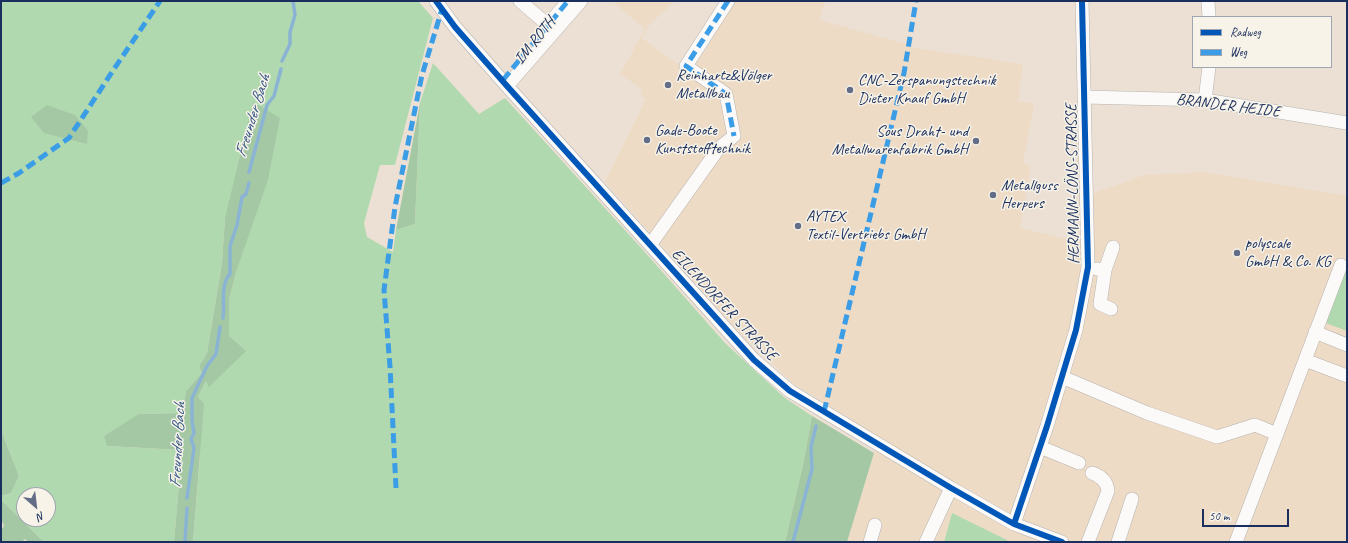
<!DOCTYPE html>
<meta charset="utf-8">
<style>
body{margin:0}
#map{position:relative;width:1348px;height:543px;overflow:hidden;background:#ebe0d3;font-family:Caveat,sans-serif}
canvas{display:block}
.frame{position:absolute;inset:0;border:2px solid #1b2f5e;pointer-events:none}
.legend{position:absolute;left:1192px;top:16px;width:140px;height:52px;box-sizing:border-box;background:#f7f3e8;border:1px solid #9fa5b1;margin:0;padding:5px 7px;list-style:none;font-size:12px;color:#1b2f5e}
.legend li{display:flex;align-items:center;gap:8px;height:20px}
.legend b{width:20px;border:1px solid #9fa5b1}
.north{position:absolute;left:16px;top:487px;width:40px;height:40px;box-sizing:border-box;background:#f7f3e8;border:1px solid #9fa5b1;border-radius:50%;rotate:152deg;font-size:11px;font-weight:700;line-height:16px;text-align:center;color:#1b2f5e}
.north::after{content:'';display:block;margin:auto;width:14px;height:18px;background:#646d87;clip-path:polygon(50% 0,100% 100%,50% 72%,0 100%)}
.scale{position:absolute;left:1202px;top:509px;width:87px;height:18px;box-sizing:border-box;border:2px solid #1b2f5e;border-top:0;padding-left:5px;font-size:12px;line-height:14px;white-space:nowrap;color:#1b2f5e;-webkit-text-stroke:3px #f7f3e8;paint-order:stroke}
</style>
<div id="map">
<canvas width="1348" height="543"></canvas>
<div class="frame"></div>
<ul class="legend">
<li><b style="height:5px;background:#0057b8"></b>Radweg</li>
<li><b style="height:5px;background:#3b9de6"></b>Weg</li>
</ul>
<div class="north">N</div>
<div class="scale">50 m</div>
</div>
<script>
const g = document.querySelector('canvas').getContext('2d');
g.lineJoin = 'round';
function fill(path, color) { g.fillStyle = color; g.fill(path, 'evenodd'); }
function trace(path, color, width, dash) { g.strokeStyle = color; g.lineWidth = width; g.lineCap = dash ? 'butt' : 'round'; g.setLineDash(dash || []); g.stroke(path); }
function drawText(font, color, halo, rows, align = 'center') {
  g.font = font + ' Caveat,sans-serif'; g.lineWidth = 3; g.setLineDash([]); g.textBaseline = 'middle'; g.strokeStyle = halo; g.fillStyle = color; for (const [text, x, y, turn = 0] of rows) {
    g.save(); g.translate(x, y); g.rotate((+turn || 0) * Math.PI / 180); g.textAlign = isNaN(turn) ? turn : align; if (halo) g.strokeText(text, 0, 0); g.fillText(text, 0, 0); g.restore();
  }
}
const built = new Path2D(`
 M 612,1 L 675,1 L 650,24 L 642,38 L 690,73 L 736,1 L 825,1 L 819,20 L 903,43 L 915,48 L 1023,64 L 1018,101 L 1034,104 L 1023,163 L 1031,166 L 1020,228 L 1094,245 L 1094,193 L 1144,175 L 1205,172 L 1347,196 L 1347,542 L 1008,542 L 1007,540 L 952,513 L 944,542 L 847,542 L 874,453 L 877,436 L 794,384 L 737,330 L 605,182 L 646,99 L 640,95 L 643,90 L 620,74 L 645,29 Z`);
const green = new Path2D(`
 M 1,1 L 418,1 L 433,18 L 395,165 L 380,165 L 364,223 L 367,237 L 393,252 L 396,230 L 415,224 L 420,103 L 433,63 L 479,114 L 505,98 L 643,250 L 725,343 L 785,398 L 812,416 L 803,465 L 785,542 L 193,542 L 200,456 L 198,397 L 206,381 L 209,386 L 229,336 L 229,300 L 237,269 L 225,218 L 222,263 L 207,353 L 199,366 L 202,373 L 186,391 L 182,413 L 139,414 L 107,446 L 182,450 L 174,542 L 44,542 L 1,500 L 1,496 L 11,493 L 19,476 L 1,430 ZM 24,495 L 48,495 L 48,519 L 24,519 Z
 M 1347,261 L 1347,331 L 1326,323 Z
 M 952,513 L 1007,540 L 1008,542 L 944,542 Z`);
const forest = new Path2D(`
 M 253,102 L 280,118 L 268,180 L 237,269 L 229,300 L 229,336 L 246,351 L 209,387 L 206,381 L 198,397 L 204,404 L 193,542 L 174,542 L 182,450 L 107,446 L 104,436 L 139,414 L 182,413 L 186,391 L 202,373 L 199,366 L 207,353 L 222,263 L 225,218 Z
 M 420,103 L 415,224 L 396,230 Z
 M 47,105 L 75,115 L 88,131 L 87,144 L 44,133 L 31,117 Z
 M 812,416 L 874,453 L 847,542 L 785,542 L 803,465 Z
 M 1,430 L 19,476 L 11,493 L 1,496 Z
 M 1,500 L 44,542 L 28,542 L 25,539 L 22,542 L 1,542 L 1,530 L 4,526 L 1,519 Z`);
const stream = new Path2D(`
 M 282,61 L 290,44 L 290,32 L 295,15 L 293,1
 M 249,172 L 267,105 L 274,96 L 281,69
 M 223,318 C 225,304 220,285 230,274 L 230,246 L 237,225 L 242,197 L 246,194 L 249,183
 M 187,498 L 194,448 L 191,439 L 194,433 L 192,421 L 192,398 L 207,366 L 216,354 L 220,327
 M 185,542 L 187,508
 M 793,542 L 812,469 L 811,447 L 816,426`);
const minor = new Path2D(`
 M 436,1 L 455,27 L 507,86 L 754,360 L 790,391 L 951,488 L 1014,524 L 1062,542
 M 520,1 L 548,25
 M 1208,1 L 1209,17
 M 544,30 L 568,1
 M 507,86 L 581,1
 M 1084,97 L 1205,100 L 1347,123
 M 1205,100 L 1209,67
 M 650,245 L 719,148 L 734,136 L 726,94 L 686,66 L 728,1
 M 1097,269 L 1105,270 L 1113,247
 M 1105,270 L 1100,304 L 1111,309
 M 1315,332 L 1347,345
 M 1305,360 L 1347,376
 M 1062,377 L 1147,413 L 1217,437 L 1255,425 L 1277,434
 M 1040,447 L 1079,463
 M 1014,524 L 1047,426 L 1076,330 L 1088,267 L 1082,1
 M 870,542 L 875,525
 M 926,542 L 951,488
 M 1088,542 L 1108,491 C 1107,482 1101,476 1092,473
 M 1118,542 L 1132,499
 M 1236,542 L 1341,265`);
const quiet = new Path2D(`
 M 728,1 L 686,66 L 726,94 L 734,136
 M 503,80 L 568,1
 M 1,183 L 19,173 L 69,138 L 114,69 L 160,1
 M 824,412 L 904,73 L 916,1
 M 396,488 L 390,367 L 384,290 L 395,207 L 422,75 L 442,9`);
const cycleway = new Path2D(`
 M 436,1 L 455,27 L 507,86 L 754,360 L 790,391 L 951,488 L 1014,524 L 1062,542
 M 1014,524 L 1047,426 L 1076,330 L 1088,267 L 1082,1`);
const markers = [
 [668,85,4,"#646d87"],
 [850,90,4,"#646d87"],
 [647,140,4,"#646d87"],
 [976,141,4,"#646d87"],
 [993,195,4,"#646d87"],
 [798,226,4,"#646d87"],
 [1237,253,4,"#646d87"]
];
const streetNames = [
 ["IM ROTH",535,41,-51],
 ["BRANDER HEIDE",1228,106,7],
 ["HERMANN-LÖNS-STRASSE",1073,184,-91],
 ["EILENDORFER STRASSE",724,305,47]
];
const poiNames = [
 ["Reinhartz&Völger",676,76],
 ["Metallbau",676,94],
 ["CNC-Zerspanungstechnik",858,81],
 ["Dieter Knauf GmbH",858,99],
 ["Gade-Boote",655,131],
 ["Kunststofftechnik",655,149],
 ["Sous Draht- und",968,132,"right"],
 ["Metallwarenfabrik GmbH",968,150,"right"],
 ["Metallguss",1001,186],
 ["Herpers",1001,204],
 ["AYTEX",806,217],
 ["Textil-Vertriebs GmbH",806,235],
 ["polyscale",1245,244],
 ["GmbH & Co. KG",1245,262]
];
const waterNames = [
 ["Freunder Bach",253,116,-73],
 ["Freunder Bach",178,445,-87]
];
fill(built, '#eddbc6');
fill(green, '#b1d9b0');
fill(forest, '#a4c8a4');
trace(stream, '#8bb4d4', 3.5);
trace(minor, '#b7b2ae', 14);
trace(minor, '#fcfaf8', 13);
trace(quiet, '#3b9de6', 5, [10, 5]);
trace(cycleway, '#0057b8', 6);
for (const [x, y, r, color] of markers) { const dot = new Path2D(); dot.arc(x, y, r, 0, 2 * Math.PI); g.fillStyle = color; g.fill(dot); trace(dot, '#f7f3e8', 1.5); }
drawText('16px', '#1b2f5e', '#f7f3e8', streetNames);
drawText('16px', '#1b2f5e', '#f7f3e8', poiNames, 'left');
drawText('italic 17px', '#345787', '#f7f3e8', waterNames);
</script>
